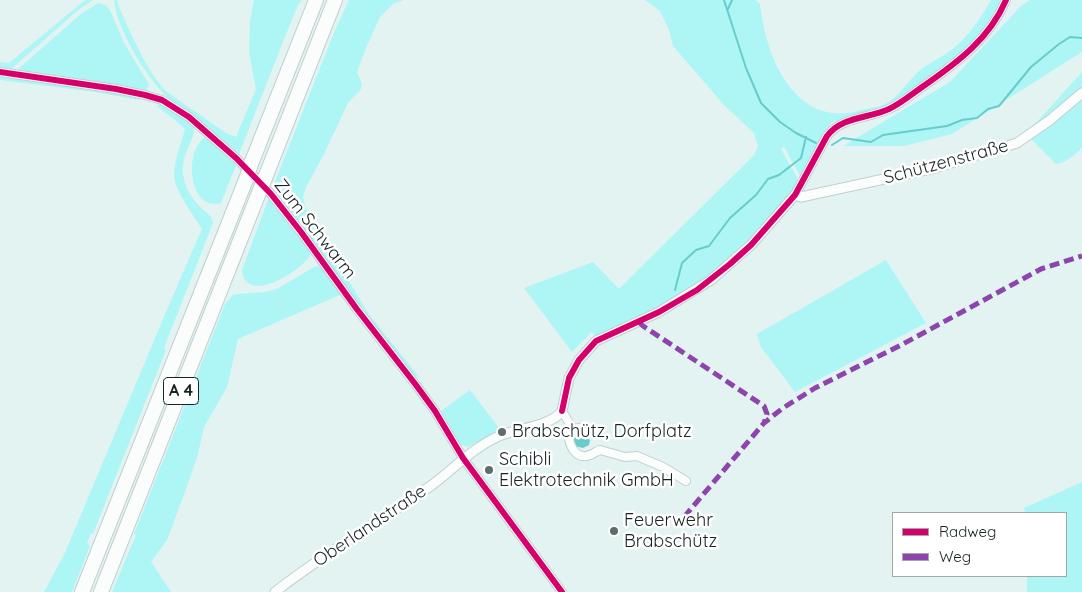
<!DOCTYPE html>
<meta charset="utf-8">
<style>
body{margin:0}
#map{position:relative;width:1082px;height:592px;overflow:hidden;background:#e2f3f2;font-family:Quicksand,sans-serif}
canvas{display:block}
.legend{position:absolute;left:892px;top:512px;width:175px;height:65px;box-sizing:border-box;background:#fff;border:1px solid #a3a7a7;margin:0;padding:6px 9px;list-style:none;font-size:15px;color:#192424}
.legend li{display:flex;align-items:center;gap:10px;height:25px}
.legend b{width:25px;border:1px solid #a3a7a7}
</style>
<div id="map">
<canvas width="1082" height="592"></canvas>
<ul class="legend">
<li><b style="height:6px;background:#d6006c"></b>Radweg</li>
<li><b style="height:6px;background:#8e44ad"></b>Weg</li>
</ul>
</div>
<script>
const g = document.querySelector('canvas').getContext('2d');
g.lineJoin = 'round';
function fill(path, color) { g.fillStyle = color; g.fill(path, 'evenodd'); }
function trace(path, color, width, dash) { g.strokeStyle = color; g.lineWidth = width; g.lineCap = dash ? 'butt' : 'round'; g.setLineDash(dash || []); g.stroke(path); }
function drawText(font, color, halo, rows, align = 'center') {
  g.font = font + ' Quicksand,sans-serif'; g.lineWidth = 5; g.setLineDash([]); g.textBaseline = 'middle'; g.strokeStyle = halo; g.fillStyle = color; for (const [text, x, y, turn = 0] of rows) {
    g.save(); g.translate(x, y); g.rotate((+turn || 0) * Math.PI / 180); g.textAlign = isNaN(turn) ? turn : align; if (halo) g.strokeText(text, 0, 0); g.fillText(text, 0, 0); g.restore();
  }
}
const green = new Path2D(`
 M 85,0 L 93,0 L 77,11 L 9,71 L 0,70 L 0,62 L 9,63 Z
 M 114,0 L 117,0 C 119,9 124,17 127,25 C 138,48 149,74 167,92 L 226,133 L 236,137 L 256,89 L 249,52 L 250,21 L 254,0 L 302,0 L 298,5 L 288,29 L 239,154 C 221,139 204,124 186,110 C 179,104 170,100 164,94 C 144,73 117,29 114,0 Z
 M 349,0 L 403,0 L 393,4 L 380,17 L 366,48 L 357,72 L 362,84 L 361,89 L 348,103 L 323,156 L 306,187 L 303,197 L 306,209 L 368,313 L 420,378 L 410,373 L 364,314 L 299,221 L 272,189 L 333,35 Z
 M 645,0 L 755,0 L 760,4 C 766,58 795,130 862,110 C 869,108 880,107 887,103 C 899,96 909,80 919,71 C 930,62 944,56 954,48 C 970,34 981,18 991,0 L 1003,0 L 991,23 L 963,54 L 894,103 L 886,107 L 838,122 L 836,120 L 832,122 L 826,131 L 827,133 L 802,179 L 784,147 L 781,149 L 800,183 L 756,235 L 709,278 L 671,302 L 596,338 L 592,332 L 572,352 L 524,288 L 593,262 L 619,289 L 754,155 L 758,146 L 754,133 L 725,106 L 673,46 L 669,30 L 660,11 Z
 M 1030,0 L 1082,0 L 1082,52 L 952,134 L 904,146 L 843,146 L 950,82 L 1021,6 Z
 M 98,3 L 105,5 L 110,10 L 124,43 L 149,85 L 146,91 L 17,72 L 18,69 L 81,14 Z
 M 1082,72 L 1082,148 C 1074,155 1066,163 1056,164 L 1026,134 Z
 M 0,76 L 140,96 L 139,100 L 95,92 L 0,80 Z
 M 160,104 L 168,106 L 194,125 C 196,140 181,153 183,174 C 185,188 192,199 201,208 C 207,214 212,215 213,223 L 164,348 L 166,350 L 93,534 L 91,533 L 87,543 L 90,546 L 72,592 L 44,592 L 64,555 L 174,293 L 202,229 C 194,216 175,191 174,176 C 174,161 181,144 185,129 L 175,120 L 155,105 L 158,106 Z
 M 204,138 C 211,139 231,159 236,165 L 221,203 C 190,212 183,154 204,138 Z
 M 269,197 L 309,248 L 310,256 C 299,272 246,306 242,270 Z
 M 886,260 L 926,323 L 795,392 L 761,347 L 757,334 Z
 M 318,266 L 323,268 L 342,294 L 238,339 L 227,387 L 204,427 L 197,458 L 179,508 L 167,540 L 151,562 L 171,592 L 112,592 L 136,535 L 134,534 L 225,304 L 233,295 L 238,294 L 265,292 L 277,289 L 314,267 Z
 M 470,390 L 500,429 L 468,447 L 460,444 L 441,411 Z
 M 1082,482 L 1082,592 L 1027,592 L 1027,576 L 1066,576 L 1066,513 L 1025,513 L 1024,508 Z`);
const water = new Path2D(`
 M 581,434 L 590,440 L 589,445 L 583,448 L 575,446 L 572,440 L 577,435 Z`);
const stream = new Path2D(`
 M 724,0 L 746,68 L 761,103 L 780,122 L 796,133 L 816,143
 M 728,9 L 732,0
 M 832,145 L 843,138 L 871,142 L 883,135 L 947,126 L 962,120 L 977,118 L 988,109 L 999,106 L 1031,67 L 1059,44 L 1070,37 L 1082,38
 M 675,290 L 682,263 L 696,250 L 709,246 L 730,218 L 756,195 L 768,179 L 779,175 L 801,158 L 806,137`);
const minor = new Path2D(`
 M 0,72 L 116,89 L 145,95 L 162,100 L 189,117 L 236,158 L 271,194 L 301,232 L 356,308 L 416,385 L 435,411 L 463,458 L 562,592
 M 795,195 L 827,136 C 843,116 867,119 889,109 C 902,103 913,93 925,85 C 958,62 990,38 1006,0
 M 532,427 L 537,431 L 568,433 L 573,429 L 562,411
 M 573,429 L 586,427
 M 568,433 C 569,444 575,461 590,455 C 594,454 596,451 600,450 L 625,457 L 637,456 L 663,467 L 686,481`);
const tertiary = new Path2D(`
 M 275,592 C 325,553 380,521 432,485 C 455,468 472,448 499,436 C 517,428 550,427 562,411 L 569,378 L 579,360 L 596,341 L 659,312 L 711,280 L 751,245 L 795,195 L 801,197 L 935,168 L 1017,143 L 1050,120 L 1082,93`);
const motorway = new Path2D(`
 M 251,164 L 316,0
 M 265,178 L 335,0
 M 82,592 L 247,177
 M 101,592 L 260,190`);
const motorwayBridge = new Path2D(`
 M 247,177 L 251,164
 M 260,190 L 265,178`);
const quiet = new Path2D(`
 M 639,322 L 643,326 L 764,406 L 767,414 L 764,423
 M 684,517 L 764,423 L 783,408 L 815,388 L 903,344 L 1041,269 L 1082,256`);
const cycleway = new Path2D(`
 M 0,72 L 116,89 L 145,95 L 162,100 L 189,117 L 236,158 L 271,194 L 301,232 L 356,308 L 416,385 L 435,411 L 463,458 L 562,592
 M 562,411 L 569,378 L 579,360 L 596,341 L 659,312 L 697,290 L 730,264 L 751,245 L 795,195 L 827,136 C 843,116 867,119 889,109 C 902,103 913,93 925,85 C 958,62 990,38 1006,0`);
const markers = [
 [502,432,5,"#5f6c6c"],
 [489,470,5,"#5f6c6c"],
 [614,531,5,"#5f6c6c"]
];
const shields = [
 [181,391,35]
];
const shieldNames = [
 ["A 4",181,391]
];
const streetNames = [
 ["Schützenstraße",946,162,-15],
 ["Zum Schwarm",315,229,52],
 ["Oberlandstraße",370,526,-34]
];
const poiNames = [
 ["Brabschütz, Dorfplatz",512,432],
 ["Schibli",499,460],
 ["Elektrotechnik GmbH",499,481],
 ["Feuerwehr",624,521],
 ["Brabschütz",624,542]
];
fill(green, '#adf6f5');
fill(water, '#68cccc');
trace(stream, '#68cccc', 2);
trace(minor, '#c2cfcf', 10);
trace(tertiary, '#c2cfcf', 11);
trace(motorway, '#c2cfcf', 16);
trace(minor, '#fbfdfd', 8);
trace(tertiary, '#fbfdfd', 9);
trace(motorway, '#fbfdfd', 14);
trace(motorwayBridge, '#c2cfcf', 16, []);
trace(motorwayBridge, '#fbfdfd', 14);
trace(quiet, '#8e44ad', 5, [10, 5]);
trace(cycleway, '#d6006c', 6);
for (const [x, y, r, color] of markers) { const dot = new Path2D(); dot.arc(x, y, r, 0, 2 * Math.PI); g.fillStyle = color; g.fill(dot); trace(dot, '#fff', 2); }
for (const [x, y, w] of shields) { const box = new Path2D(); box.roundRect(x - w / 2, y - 13.5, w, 27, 4); g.fillStyle = '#fff'; g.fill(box); trace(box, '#192424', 1); }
drawText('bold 16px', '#192424', null, shieldNames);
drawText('18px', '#192424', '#fff', streetNames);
drawText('18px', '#192424', '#fff', poiNames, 'left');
</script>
